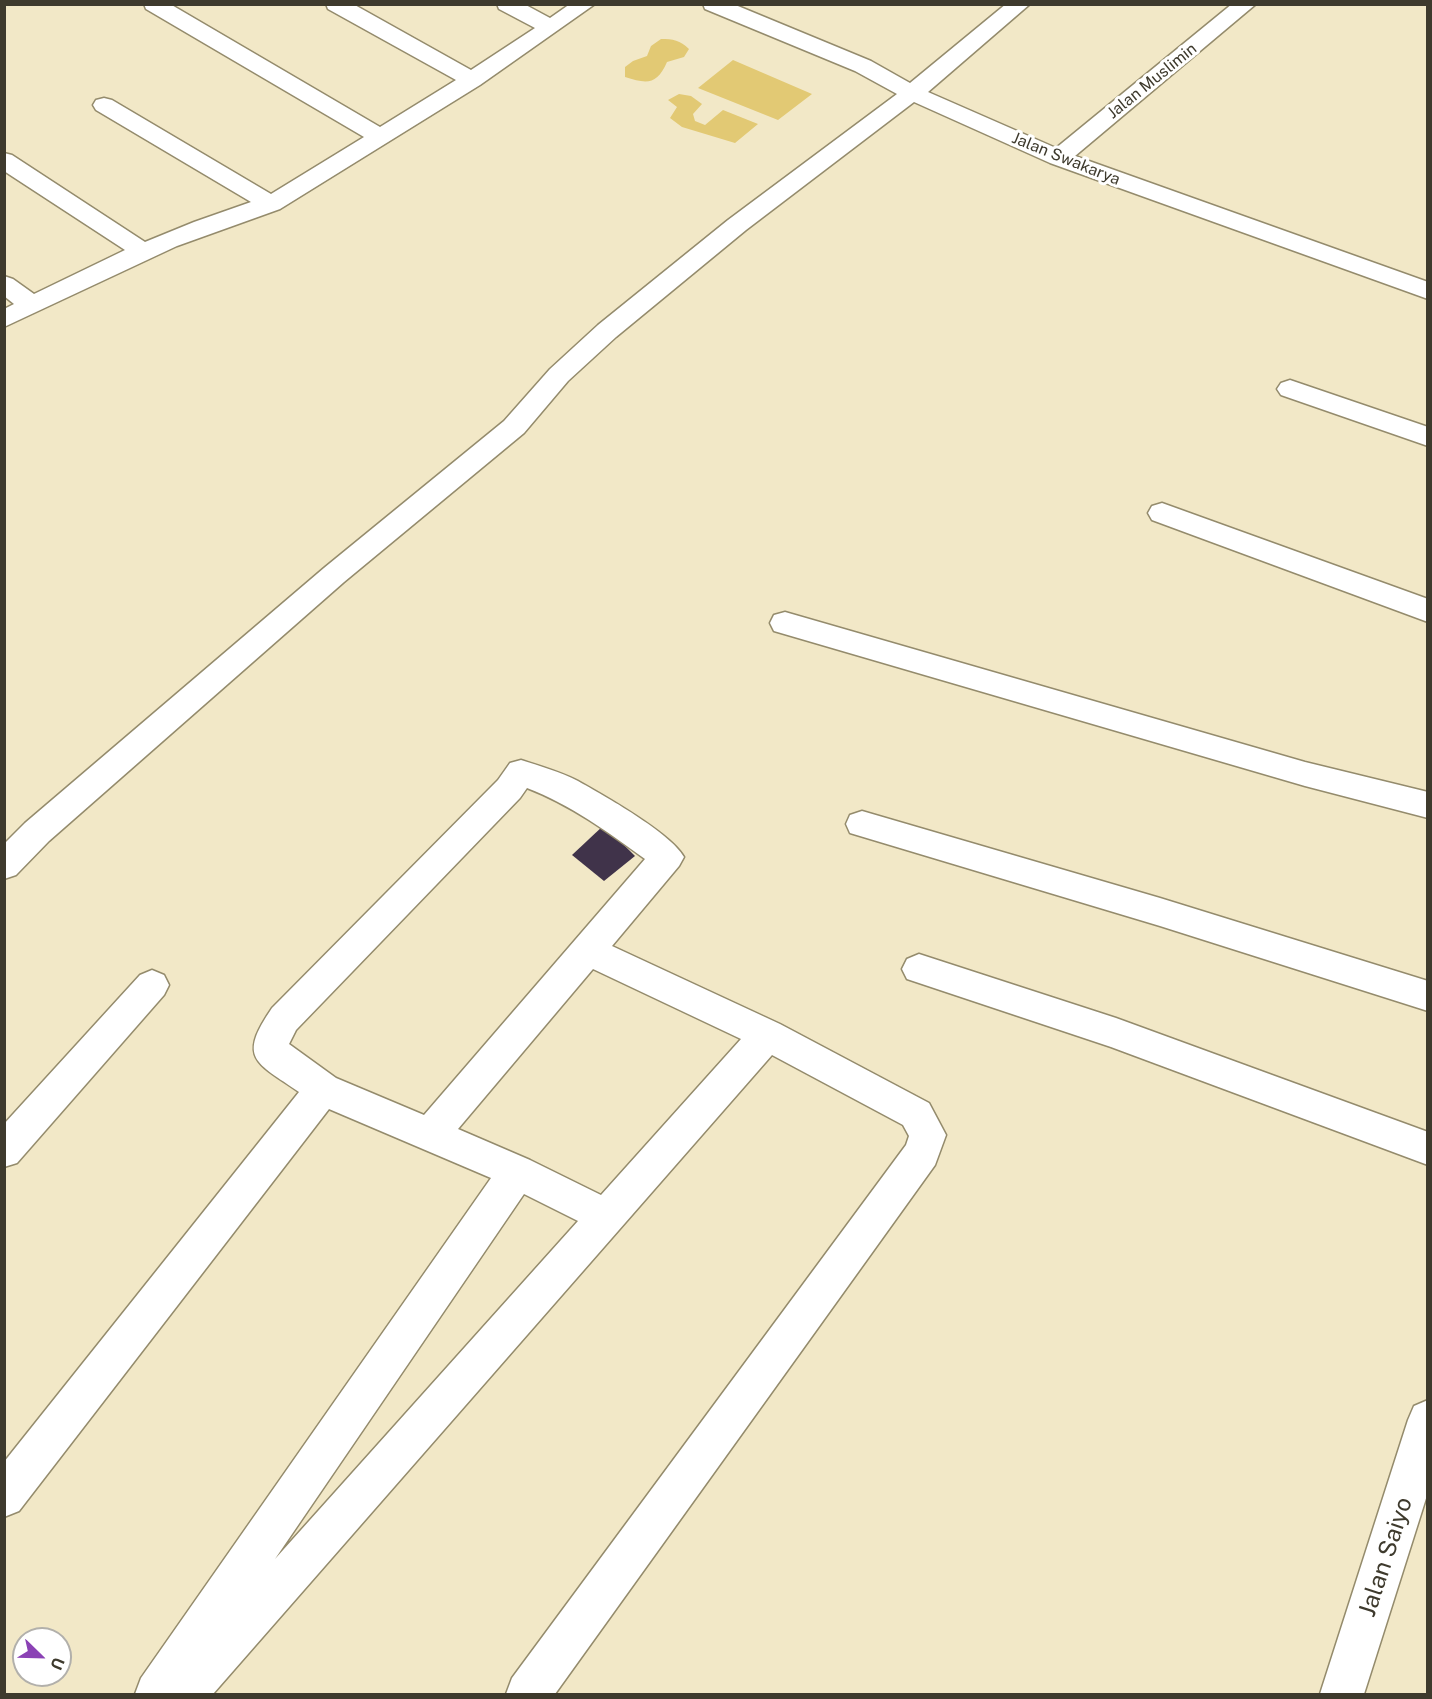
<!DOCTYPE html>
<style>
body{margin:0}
#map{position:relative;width:1432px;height:1699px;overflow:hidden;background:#f2e8c7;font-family:"Public Sans",sans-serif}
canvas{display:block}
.frame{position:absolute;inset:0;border:6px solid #3e3a2d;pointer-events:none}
.north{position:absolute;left:12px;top:1627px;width:60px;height:60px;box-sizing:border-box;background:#fff;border:2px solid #b2b0ab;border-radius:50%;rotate:113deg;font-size:16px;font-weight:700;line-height:24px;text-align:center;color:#3e3a2d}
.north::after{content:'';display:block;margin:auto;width:21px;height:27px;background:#8b42b5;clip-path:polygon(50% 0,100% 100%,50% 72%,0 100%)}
</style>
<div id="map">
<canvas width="1432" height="1699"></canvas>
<div class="frame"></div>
<div class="north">U</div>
</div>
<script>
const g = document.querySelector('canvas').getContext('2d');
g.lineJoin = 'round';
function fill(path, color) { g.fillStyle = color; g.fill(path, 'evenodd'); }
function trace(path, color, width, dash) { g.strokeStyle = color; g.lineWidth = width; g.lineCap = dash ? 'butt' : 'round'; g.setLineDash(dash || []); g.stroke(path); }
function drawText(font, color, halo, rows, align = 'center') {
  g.font = font + ' "Public Sans",sans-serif'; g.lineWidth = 6; g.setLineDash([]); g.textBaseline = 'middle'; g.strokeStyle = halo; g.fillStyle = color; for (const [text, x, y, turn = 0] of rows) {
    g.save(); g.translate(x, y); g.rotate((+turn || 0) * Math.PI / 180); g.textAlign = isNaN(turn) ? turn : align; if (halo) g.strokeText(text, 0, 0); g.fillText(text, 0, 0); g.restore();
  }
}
const water = new Path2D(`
 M 661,39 C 673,39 680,40 689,49 L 684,57 L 667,62 C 657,85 647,84 625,77 L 625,67 L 633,61 L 647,56 L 651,46 Z
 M 733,60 L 812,94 L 778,120 L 698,88 Z
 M 679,94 L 691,96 L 702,104 L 693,114 L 695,121 L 705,125 L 723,110 L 758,124 L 735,143 L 682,127 L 670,118 L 677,107 L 668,100 Z`);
const building = new Path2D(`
 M 604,825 L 635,856 L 604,881 L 572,855 Z`);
const street = new Path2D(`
 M 144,4 L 170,4 L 380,127 L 456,80 L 328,9 L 326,4 L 353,4 L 471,70 L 535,28 L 499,9 L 497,4 L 524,4 L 550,18 L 570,4 L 595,4 L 480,85 L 280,209 L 177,246 L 4,327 L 4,309 L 14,304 L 4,296 L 4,276 L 13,279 L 34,294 L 125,250 L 4,171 L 4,153 L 12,155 L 145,242 L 194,222 L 251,202 L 96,110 L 93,105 L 96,100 L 104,98 L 112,100 L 271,194 L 364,137 L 146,9 Z
 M 703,4 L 733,4 L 871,61 L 910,83 L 1006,4 L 1030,4 L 928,92 L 1056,148 L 1232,4 L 1256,4 L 1075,156 L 1428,282 L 1428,299 L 1050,163 L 914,102 L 746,230 L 616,337 L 568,381 L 524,433 L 344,582 L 49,841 L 16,875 L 4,879 L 4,844 L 25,823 L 324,568 L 504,421 L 550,369 L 598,325 L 728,220 L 897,94 L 855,71 L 705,9 Z
 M 1290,380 L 1428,427 L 1428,446 L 1281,395 L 1277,389 L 1281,383 Z
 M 1162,503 L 1428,599 L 1428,622 L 1152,520 L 1148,513 L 1152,506 Z
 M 785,612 L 1305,762 L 1428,792 L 1428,818 L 1305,786 L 774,631 L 770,623 L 774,615 Z
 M 521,760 C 540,766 561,772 578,781 C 603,795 671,833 684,857 L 679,866 L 612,946 L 780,1024 L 929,1103 L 946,1135 L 935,1165 L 555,1694 L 506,1694 L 512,1678 L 906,1145 L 909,1136 L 903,1125 L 772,1055 L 213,1694 L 135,1694 L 141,1678 L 491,1178 L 329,1109 L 19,1511 L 4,1517 L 4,1462 L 299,1092 C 256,1062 237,1059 272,1008 L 498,780 L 510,763 ZM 527,788 C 571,805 608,832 645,859 L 424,1115 L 336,1078 L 289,1044 L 296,1030 L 520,798 ZM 593,969 L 741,1039 L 601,1195 L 530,1160 L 458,1129 ZM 524,1194 L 578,1221 L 275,1559 Z
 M 862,811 L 1160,898 L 1428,981 L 1428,1011 L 1160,926 L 850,833 L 846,824 L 850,815 Z
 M 919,954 L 1116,1018 L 1428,1132 L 1428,1165 L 1111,1047 L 907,979 L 902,969 L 907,959 Z
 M 152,970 L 164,975 L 169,985 L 164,995 L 17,1163 L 4,1167 L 4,1124 L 140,975 Z
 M 1428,1400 L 1428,1492 L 1364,1694 L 1320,1694 L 1408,1420 L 1414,1406 Z`);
const farStreetnames = [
 ["Jalan Muslimin",1152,81,-39],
 ["Jalan Swakarya",1066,159,22]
];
const nearStreetnames = [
 ["Jalan Saiyo",1386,1557,-72]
];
fill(water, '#e2c974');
fill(building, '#40334a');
trace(street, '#948b6c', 3);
fill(street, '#fff');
drawText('16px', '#3e3a2d', '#fff', farStreetnames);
drawText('24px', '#3e3a2d', '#fff', nearStreetnames);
</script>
